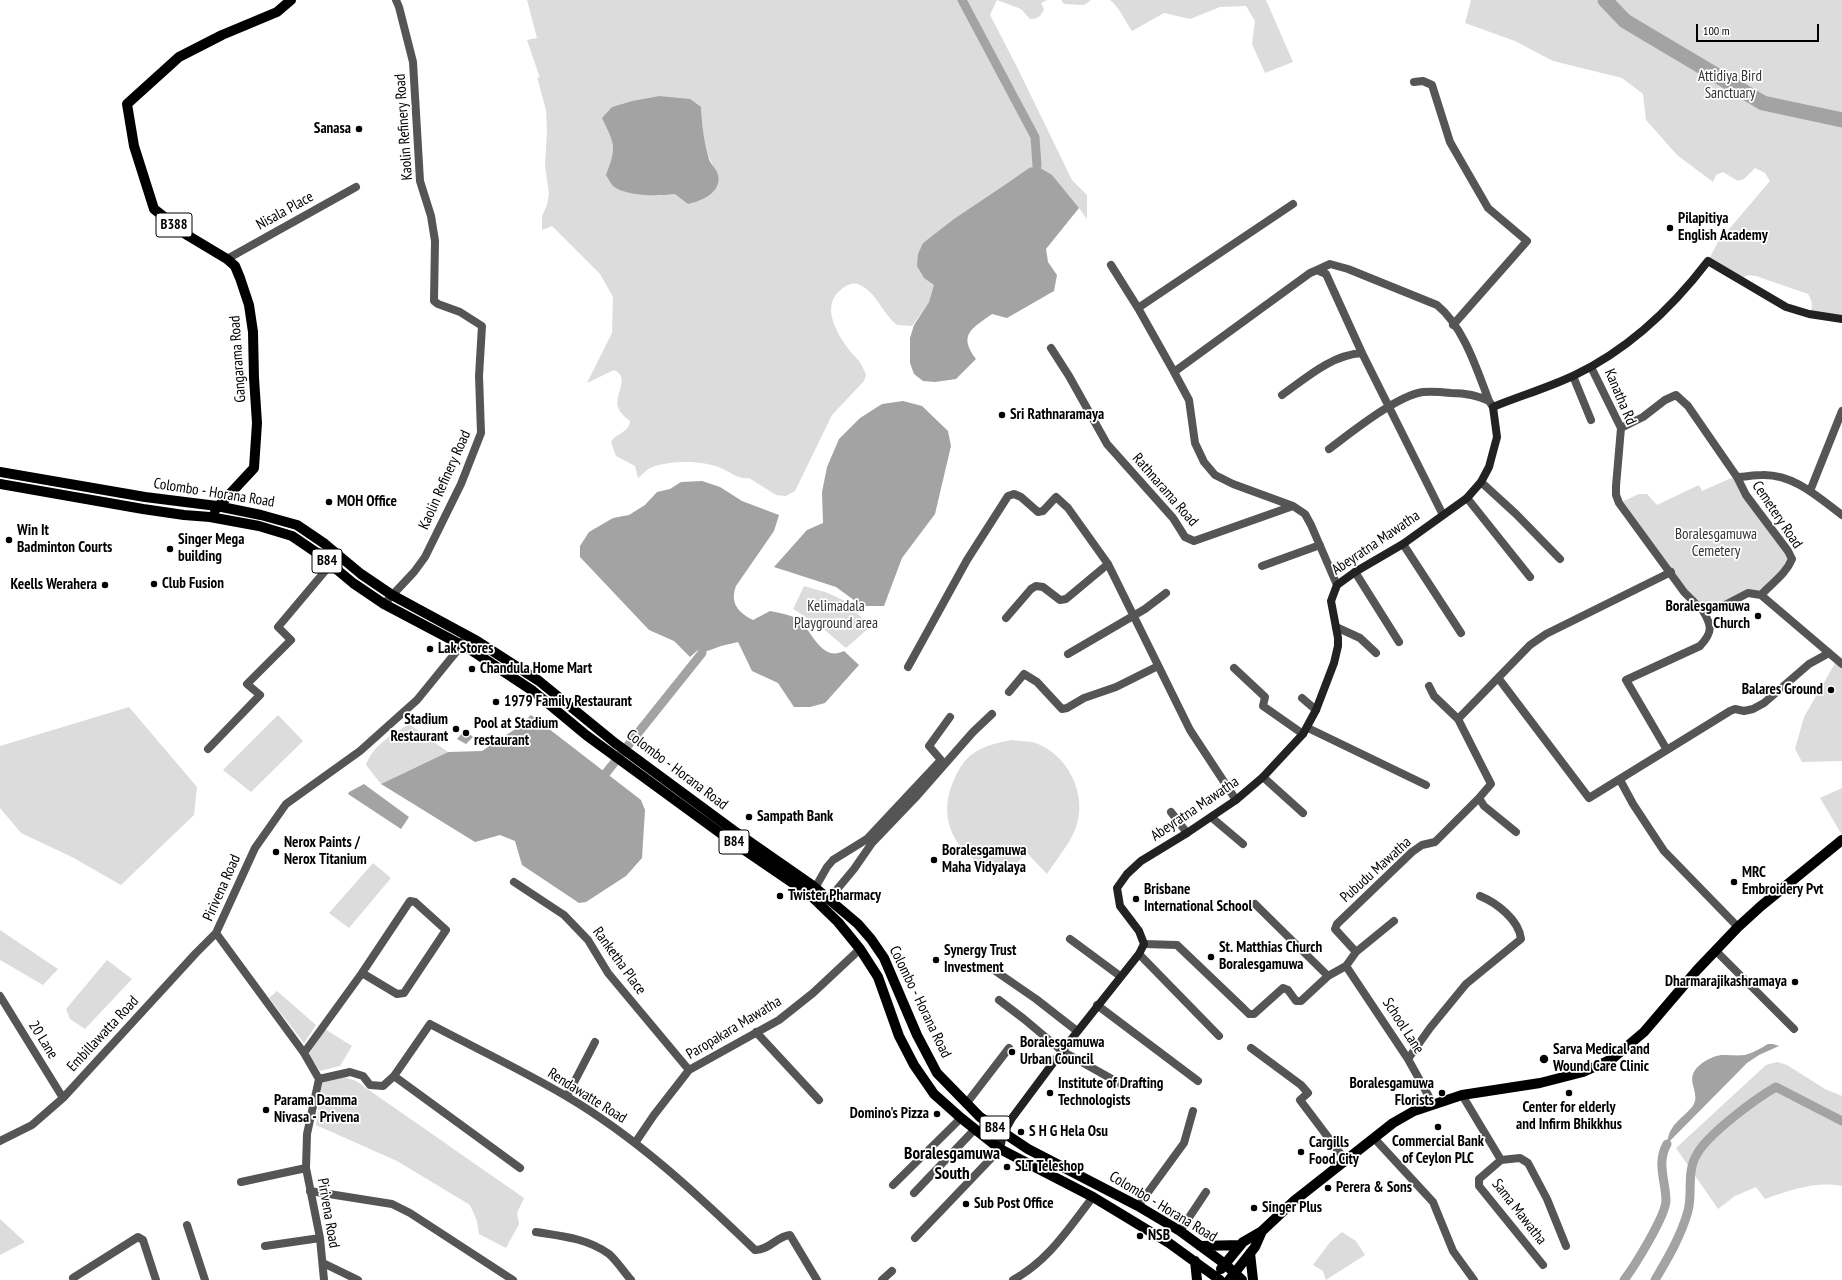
<!DOCTYPE html>
<style>
body{margin:0}
#map{position:relative;width:1842px;height:1280px;overflow:hidden;background:#fff;font-family:"PT Sans Narrow",sans-serif}
canvas{display:block}
.scale{position:absolute;left:1696px;top:24px;width:123px;height:18px;box-sizing:border-box;border:2px solid #000;border-top:0;padding-left:5px;font-size:12px;line-height:14px;white-space:nowrap;color:#000;-webkit-text-stroke:3px #fff;paint-order:stroke}
</style>
<div id="map">
<canvas width="1842" height="1280"></canvas>
<div class="scale">100 m</div>
</div>
<script>
const g = document.querySelector('canvas').getContext('2d');
g.lineJoin = 'round';
function fill(path, color) { g.fillStyle = color; g.fill(path, 'evenodd'); }
function trace(path, color, width, dash) { g.strokeStyle = color; g.lineWidth = width; g.lineCap = dash ? 'butt' : 'round'; g.setLineDash(dash || []); g.stroke(path); }
function drawText(font, color, halo, rows, align = 'center') {
  g.font = font + ' "PT Sans Narrow",sans-serif'; g.lineWidth = 3.5; g.setLineDash([]); g.textBaseline = 'middle'; g.strokeStyle = halo; g.fillStyle = color; for (const [text, x, y, turn = 0] of rows) {
    g.save(); g.translate(x, y); g.rotate((+turn || 0) * Math.PI / 180); g.textAlign = isNaN(turn) ? turn : align; if (halo) g.strokeText(text, 0, 0); g.fillText(text, 0, 0); g.restore();
  }
}
const green = new Path2D(`
 M 527,0 L 1047,0 L 1041,3 L 1044,9 C 1041,16 1038,19 1030,19 L 1021,9 L 997,0 L 990,15 L 1017,67 L 1072,180 L 1087,195 L 1087,219 L 1079,208 L 1029,168 L 955,219 L 923,243 L 924,278 L 935,285 L 929,302 L 912,326 L 897,325 C 882,313 878,294 860,285 C 854,282 848,284 843,288 C 821,303 834,329 847,347 C 850,352 855,356 859,361 C 862,365 864,370 866,375 L 864,381 L 832,415 L 795,491 L 786,496 L 776,495 L 749,478 C 737,479 734,474 723,469 C 704,460 670,460 650,468 C 646,470 642,475 638,478 L 635,466 L 616,456 L 611,442 C 616,433 629,433 630,421 C 625,417 620,413 618,407 C 614,394 631,378 614,370 L 587,383 L 612,333 L 613,297 L 600,274 L 552,226 L 542,230 L 542,216 L 547,205 L 549,193 L 545,166 L 547,131 L 546,110 L 537,77 L 540,78 L 527,40 L 537,38 ZM 659,96 L 701,107 C 703,132 704,153 718,174 L 675,194 L 658,196 L 612,159 L 614,152 L 612,107 L 632,101 Z
 M 1061,0 L 1091,0 L 1084,5 L 1064,4 Z
 M 1110,0 L 1266,0 L 1293,62 L 1265,73 L 1252,44 L 1255,21 L 1246,6 L 1220,7 L 1190,19 L 1164,13 L 1132,31 C 1125,21 1120,8 1110,0 Z
 M 1471,0 L 1842,0 L 1842,319 L 1809,314 C 1814,307 1812,301 1808,294 L 1756,276 L 1749,275 L 1739,279 L 1708,261 L 1718,242 L 1770,181 L 1765,173 L 1755,168 L 1744,179 L 1738,181 L 1723,172 L 1716,175 L 1713,182 L 1677,155 L 1646,120 L 1643,94 L 1622,78 L 1553,61 L 1515,41 L 1465,23 Z
 M 1737,477 L 1792,559 L 1761,595 L 1754,593 L 1703,611 L 1619,503 L 1639,494 L 1647,494 L 1657,505 L 1699,485 L 1702,491 L 1729,479 Z
 M 804,586 L 828,593 L 847,602 L 870,627 L 846,648 L 820,626 L 793,609 Z
 M 1837,660 L 1842,664 L 1842,761 L 1802,762 L 1795,749 L 1804,717 Z
 M 129,707 L 197,787 L 194,815 L 121,885 L 72,857 L 21,833 L 0,808 L 0,746 Z
 M 278,715 L 303,741 L 251,792 L 223,770 Z
 M 409,724 L 448,752 L 381,784 L 366,765 C 372,746 393,734 409,724 Z
 M 1011,740 C 1017,741 1025,741 1032,742 C 1068,752 1089,796 1075,830 C 1068,846 1056,860 1047,874 L 1026,852 L 1010,872 C 1002,870 990,870 983,865 C 951,847 938,814 954,780 C 957,772 964,760 971,755 C 983,746 996,743 1011,740 Z
 M 1842,788 L 1842,835 L 1820,798 Z
 M 373,863 L 391,878 L 349,928 L 329,913 Z
 M 0,930 L 58,969 L 43,985 L 0,960 Z
 M 107,960 L 132,979 L 85,1029 L 70,1019 L 66,1009 Z
 M 277,991 L 316,1025 L 304,1043 L 269,998 Z
 M 325,1029 L 352,1046 L 340,1066 L 320,1071 L 309,1054 Z
 M 1777,1062 L 1787,1065 L 1825,1089 L 1842,1096 L 1842,1186 C 1816,1181 1790,1190 1765,1199 L 1756,1187 L 1735,1196 L 1718,1209 L 1676,1148 L 1766,1065 Z
 M 344,1077 L 356,1081 L 524,1198 L 517,1213 L 519,1224 L 506,1248 L 479,1234 L 477,1221 L 470,1205 L 397,1161 L 316,1125 L 322,1081 Z
 M 0,1219 L 25,1242 L 0,1255 Z
 M 1342,1232 L 1356,1241 L 1365,1255 L 1326,1280 L 1323,1271 L 1313,1265 L 1330,1242 Z`);
const water = new Path2D(`
 M 659,96 L 690,99 L 701,107 C 702,125 704,142 709,159 C 711,165 717,169 718,175 C 722,192 702,201 688,204 L 675,194 C 659,196 627,197 613,186 C 610,183 608,178 606,175 C 617,147 615,145 602,118 L 612,107 L 632,101 Z
 M 1037,166 L 1052,175 L 1079,208 L 1046,249 L 1048,262 L 1057,275 L 1054,291 L 1007,318 L 992,314 C 971,329 958,335 976,359 L 956,379 L 935,382 L 923,381 L 914,374 L 910,363 L 910,338 L 914,325 L 929,302 L 934,285 L 924,278 L 917,266 L 918,254 L 923,243 L 954,219 L 1006,184 L 1029,168 Z
 M 903,401 L 922,406 L 948,431 L 951,446 L 935,514 L 902,558 L 884,606 L 862,606 L 836,587 L 774,567 L 807,530 L 823,523 L 822,492 L 827,467 L 839,439 L 860,418 L 882,404 Z
 M 702,481 L 720,487 L 742,501 L 779,515 L 774,531 L 736,586 C 730,602 737,612 753,620 L 770,611 C 779,613 794,615 800,621 C 813,633 822,662 844,651 L 859,665 L 825,703 L 810,707 L 794,707 L 778,683 L 752,671 L 738,642 L 721,646 L 702,653 L 698,650 L 690,657 L 674,641 L 649,630 L 580,557 L 580,546 L 589,532 L 613,518 L 629,515 L 645,505 L 657,492 L 670,489 L 681,482 Z
 M 531,715 L 641,800 L 645,810 L 642,858 L 626,876 L 586,902 L 579,903 L 522,865 L 515,841 L 500,835 L 475,842 L 381,784 L 448,752 L 482,751 L 514,730 Z
 M 465,730 L 473,737 L 466,744 L 457,739 Z
 M 364,784 L 409,817 L 401,829 L 348,794 L 349,792 Z
 M 1768,1044 L 1773,1044 L 1779,1046 L 1759,1055 L 1747,1063 L 1667,1144 C 1669,1124 1681,1120 1692,1107 C 1701,1097 1689,1084 1693,1074 C 1697,1064 1713,1055 1723,1055 C 1731,1055 1738,1056 1745,1055 C 1753,1053 1761,1048 1768,1044 Z`);
const canal = new Path2D(`
 M 962,0 L 1035,137 L 1037,166
 M 606,773 L 702,653
 M 1624,1280 C 1634,1267 1665,1217 1666,1201 C 1666,1182 1656,1163 1667,1144
 M 1655,1280 C 1668,1258 1681,1236 1688,1211 C 1693,1193 1686,1172 1697,1154 C 1708,1134 1755,1099 1776,1087 L 1842,1121`);
const river = new Path2D(`
 M 1605,0 L 1625,21 L 1763,103 L 1842,120`);
const street = new Path2D(`
 M 1414,82 L 1423,81 L 1432,85 L 1450,142 L 1488,208 L 1527,241 L 1453,325
 M 227,259 L 356,187
 M 1111,265 L 1138,308 L 1174,372 L 1310,273 L 1317,270 L 1326,274 L 1362,353 L 1443,515
 M 1317,270 L 1330,264 L 1348,269 L 1437,305 C 1464,327 1477,370 1489,401 L 1493,407
 M 1138,308 L 1293,204
 M 1051,348 L 1069,376 L 1107,444 L 1173,518 L 1185,537 L 1194,541 L 1293,506 L 1305,514 L 1311,525 L 1337,585
 M 1591,367 L 1621,428 L 1616,486 L 1616,495 L 1619,503 L 1684,592 L 1703,611 L 1725,605 L 1748,593 L 1761,595
 M 1174,372 L 1189,400 L 1195,443 L 1204,462 L 1215,475 L 1233,484 L 1293,506
 M 1573,376 L 1591,420
 M 1282,395 C 1306,378 1331,355 1362,353
 M 1621,428 L 1643,417 L 1665,400 L 1676,395 L 1688,406 L 1737,477 C 1745,477 1753,475 1762,475 C 1794,474 1818,497 1842,515
 M 1329,449 C 1352,432 1396,396 1423,392 C 1432,391 1442,392 1451,393 C 1465,393 1477,395 1489,401
 M 1737,477 L 1746,495 L 1788,551 L 1792,559 C 1786,574 1772,583 1761,595 L 1842,664
 M 1481,482 L 1516,514 L 1560,559
 M 1810,491 L 1842,411
 M 1467,498 L 1530,577
 M 1403,544 L 1461,633
 M 1262,566 L 1320,545
 M 1355,572 L 1399,642
 M 384,604 L 414,572 L 425,557 L 461,484 L 481,433 L 479,376 L 482,326 L 460,312 L 438,304 L 434,301 L 435,241 L 431,216 L 420,181 L 413,62 L 399,7 L 396,0
 M 1006,618 L 1031,589 L 1036,586 L 1043,587 L 1060,600 L 1066,599 L 1108,564
 M 1336,627 L 1360,638 L 1376,653
 M 1068,654 L 1145,609 L 1166,593
 M 908,667 L 967,560 L 1008,496 L 1014,494 L 1021,497 L 1038,512 L 1043,511 L 1056,497 L 1068,508 L 1108,564 L 1190,730 L 1236,800
 M 1234,668 L 1265,697 L 1263,706 L 1303,734
 M 1499,679 L 1589,798 L 1730,711 L 1735,709 L 1744,711 L 1753,709 L 1764,703 L 1809,664 L 1829,653
 M 1429,686 L 1434,696 L 1458,719 L 1491,784 L 1479,798 L 1484,806 L 1516,832
 M 1009,692 L 1024,674 L 1037,682 L 1062,709 L 1067,708 L 1084,698 L 1116,687 L 1158,666
 M 1302,698 L 1316,710
 M 1458,719 L 1530,645 L 1546,634 L 1671,572
 M 1308,728 L 1426,785
 M 208,749 L 260,695 L 247,684 L 291,640 L 278,627 L 331,564
 M 1667,750 L 1626,680 L 1700,646 C 1713,632 1712,626 1703,611
 M 1263,777 L 1303,813
 M 1620,780 L 1633,804 L 1664,851 L 1738,927
 M 1171,812 L 1187,833
 M 1211,817 L 1243,844
 M 514,882 L 564,915 L 588,940 L 608,973 L 689,1070
 M 815,888 L 827,867 L 833,860 L 867,839 L 941,760 L 929,746 L 950,717
 M 829,899 L 854,869 L 872,843 L 915,798 L 973,732 L 992,714
 M 1255,904 L 1328,976
 M 1070,939 L 1120,976
 M 1144,944 L 1177,945 L 1244,1009 L 1249,1014 L 1254,1014 L 1283,988 L 1288,990 L 1296,1001 L 1301,1001 L 1328,976 L 1346,966 L 1356,952 L 1394,921
 M 1715,950 L 1794,1029
 M 1356,952 L 1335,929 L 1337,924 L 1412,852 L 1422,845 L 1435,842 L 1479,798
 M 1139,954 L 1219,1036
 M 1346,966 L 1408,1059 L 1433,1104
 M 991,968 L 1036,999 L 1077,1031
 M 0,996 L 63,1098
 M 999,1000 L 1024,1019 L 1062,1051 L 1119,1083
 M 1097,1005 L 1198,1081
 M 756,1032 L 819,1100
 M 1251,1048 L 1301,1085 L 1308,1093 L 1300,1100 L 1346,1161
 M 304,1053 L 362,973 L 397,994 L 404,993 L 446,930 L 415,902 L 410,901 L 362,973
 M 1408,1059 L 1430,1028 L 1466,984 L 1521,939 C 1519,920 1497,903 1480,896
 M 394,1076 L 520,1168
 M 319,1079 L 350,1072 L 363,1076 L 370,1085 L 383,1086 L 394,1076 L 430,1024 C 475,1048 522,1070 566,1096 C 636,1137 697,1194 755,1250 C 768,1251 777,1236 790,1235 L 817,1280
 M 1462,1095 L 1501,1160
 M 567,1096 L 595,1042
 M 966,1104 L 1009,1048
 M 1374,1138 L 1433,1202 L 1453,1251 L 1474,1280
 M 0,1141 L 32,1125 L 63,1098 L 196,953 L 216,933
 M 635,1143 L 654,1115 L 689,1070 L 779,1020 L 813,993 L 860,949
 M 241,1182 L 306,1168
 M 893,1185 L 961,1118
 M 310,1191 L 392,1204 L 410,1213 L 513,1280
 M 914,1193 L 975,1129
 M 1138,1206 L 1184,1143 L 1193,1111
 M 187,1225 L 205,1280
 M 1180,1231 L 1206,1192
 M 536,1232 C 561,1236 587,1238 609,1254 C 617,1261 624,1272 631,1280
 M 915,1238 L 1000,1149
 M 265,1246 L 320,1238
 M 323,1263 L 358,1280
 M 1543,1265 L 1479,1186 L 1479,1179 L 1501,1160 L 1520,1158 L 1528,1163 L 1547,1199 L 1566,1246
 M 73,1278 L 138,1237 L 143,1240 L 156,1280
 M 324,1280 L 320,1238 L 306,1168 L 307,1134 L 319,1079 L 304,1053 L 216,933 L 255,848 L 286,804 L 360,751 L 417,700 L 461,646 L 466,635
 M 882,1280 L 892,1271
 M 1013,1280 C 1049,1260 1068,1229 1093,1197`);
const secondary = new Path2D(`
 M 1000,1149 L 1003,1134 L 1012,1118 L 1062,1051 L 1139,954 L 1144,944 L 1139,931 L 1120,906 L 1117,888 L 1127,874 L 1141,861 L 1187,833 L 1236,800 L 1263,777 L 1303,734 L 1316,710 L 1334,663 L 1338,646 L 1338,638 L 1331,601 L 1337,585 L 1355,572 L 1403,544 L 1467,498 L 1481,482 L 1489,467 L 1497,437 L 1493,407 C 1520,396 1547,388 1573,376 C 1626,351 1672,308 1708,261 L 1786,307 L 1809,314 L 1842,319`);
const primary = new Path2D(`
 M 0,472 L 145,497 L 217,506 L 261,515 L 297,525 L 325,544 L 361,574 L 392,595 L 477,641 L 539,681 L 615,743 L 733,830 L 812,885 L 858,924 L 871,939 L 884,958 L 917,1035 L 937,1073 L 980,1117 L 1028,1149 L 1138,1206 L 1180,1231 L 1225,1264 L 1242,1280
 M 0,484 L 143,509 L 184,515 L 210,517 L 259,526 L 292,536 L 317,553 L 353,583 L 384,604 L 471,650 L 533,691 L 586,735 L 727,838 L 809,894 L 838,922 L 860,949 L 878,977 L 899,1036 L 914,1065 L 934,1094 L 961,1118 L 1000,1149 L 1093,1197 L 1169,1243 L 1220,1280
 M 215,510 L 254,468 L 257,423 L 254,378 L 253,332 L 249,305 L 240,278 L 235,266 L 227,259 L 187,235 L 154,209 L 134,146 L 127,104 L 179,57 L 222,35 L 277,12 L 291,0
 M 1200,1246 L 1240,1245
 M 1250,1253 L 1253,1280
 M 1195,1261 L 1197,1280
 M 1221,1269 L 1243,1242 L 1262,1231 L 1294,1201 L 1393,1123 L 1414,1111 L 1462,1095 L 1540,1083 L 1583,1072 L 1612,1059 L 1644,1032 L 1697,970 L 1738,927 L 1761,906 L 1842,840
 M 1229,1280 L 1255,1247 L 1262,1231`);
const markers = [
 [359,129,4,"#000"],
 [1670,228,4,"#000"],
 [1002,415,4,"#000"],
 [329,502,4,"#000"],
 [9,540,4,"#000"],
 [170,549,4,"#000"],
 [154,584,4,"#000"],
 [105,585,4,"#000"],
 [1758,616,4,"#000"],
 [430,649,4,"#000"],
 [472,669,4,"#000"],
 [1831,690,4,"#000"],
 [496,702,4,"#000"],
 [456,729,4,"#000"],
 [466,733,4,"#000"],
 [749,817,4,"#000"],
 [276,852,4,"#000"],
 [934,860,4,"#000"],
 [1734,882,4,"#000"],
 [780,896,4,"#000"],
 [1136,899,4,"#000"],
 [1211,957,4,"#000"],
 [936,960,4,"#000"],
 [1795,982,4,"#000"],
 [1012,1052,4,"#000"],
 [1544,1059,5,"#000"],
 [1050,1093,4,"#000"],
 [1442,1093,4,"#000"],
 [1569,1093,4,"#000"],
 [266,1110,4,"#000"],
 [937,1114,4,"#000"],
 [1438,1127,4,"#000"],
 [1021,1132,4,"#000"],
 [1301,1152,4,"#000"],
 [1007,1167,4,"#000"],
 [1328,1188,4,"#000"],
 [966,1204,4,"#000"],
 [1254,1208,4,"#000"],
 [1140,1236,4,"#000"]
];
const shields = [
 [174,225,36],
 [327,561,30],
 [734,842,30],
 [995,1128,30]
];
const shieldNames = [
 ["B388",174,225],
 ["B84",327,561],
 ["B84",734,842],
 ["B84",995,1128]
];
const parkNames = [
 ["Attidiya Bird",1730,77],
 ["Sanctuary",1730,94],
 ["Boralesgamuwa",1716,535],
 ["Cemetery",1716,552],
 ["Kelimadala",836,607],
 ["Playground area",836,624]
];
const streetNames = [
 ["Kaolin Refinery Road",404,127,-94],
 ["Nisala Place",285,211,-29],
 ["Gangarama Road",238,359,-94],
 ["Kanatha Rd",1620,397,67],
 ["Kaolin Refinery Road",445,480,-66],
 ["Rathnarama Road",1165,490,49],
 ["Colombo - Horana Road",214,493,9],
 ["Cemetery Road",1777,515,56],
 ["Abeyratna Mawatha",1376,543,-34],
 ["Colombo - Horana Road",677,770,37],
 ["Abeyratna Mawatha",1195,809,-34],
 ["Pubudu Mawatha",1376,870,-42],
 ["Pirivena Road",222,888,-66],
 ["Ranketha Place",619,961,54],
 ["Colombo - Horana Road",920,1002,64],
 ["School Lane",1403,1026,57],
 ["Paropakara Mawatha",734,1028,-31],
 ["Embillawatta Road",103,1034,-47],
 ["20 Lane",43,1040,58],
 ["Rendawatte Road",587,1096,32],
 ["Colombo - Horana Road",1163,1207,31],
 ["Sama Mawatha",1519,1212,52],
 ["Pirivena Road",328,1213,80]
];
const poiNames = [
 ["Sanasa",351,129,"right"],
 ["Pilapitiya",1678,219],
 ["English Academy",1678,236],
 ["Sri Rathnaramaya",1010,415],
 ["MOH Office",337,502],
 ["Win It",17,531],
 ["Badminton Courts",17,548],
 ["Singer Mega",178,540],
 ["building",178,557],
 ["Club Fusion",162,584],
 ["Keells Werahera",97,585,"right"],
 ["Boralesgamuwa",1750,607,"right"],
 ["Church",1750,624,"right"],
 ["Lak Stores",438,649],
 ["Chandula Home Mart",480,669],
 ["Balares Ground",1823,690,"right"],
 ["1979 Family Restaurant",504,702],
 ["Stadium",448,720,"right"],
 ["Restaurant",448,737,"right"],
 ["Pool at Stadium",474,724],
 ["restaurant",474,741],
 ["Sampath Bank",757,817],
 ["Nerox Paints /",284,843],
 ["Nerox Titanium",284,860],
 ["Boralesgamuwa",942,851],
 ["Maha Vidyalaya",942,868],
 ["MRC",1742,873],
 ["Embroidery Pvt",1742,890],
 ["Brisbane",1144,890],
 ["International School",1144,907],
 ["Twister Pharmacy",788,896],
 ["St. Matthias Church",1219,948],
 ["Boralesgamuwa",1219,965],
 ["Synergy Trust",944,951],
 ["Investment",944,968],
 ["Dharmarajikashramaya",1787,982,"right"],
 ["Boralesgamuwa",1020,1043],
 ["Urban Council",1020,1060],
 ["Sarva Medical and",1553,1050],
 ["Wound Care Clinic",1553,1067],
 ["Institute of Drafting",1058,1084],
 ["Technologists",1058,1101],
 ["Boralesgamuwa",1434,1084,"right"],
 ["Florists",1434,1101,"right"],
 ["Parama Damma",274,1101],
 ["Nivasa - Privena",274,1118],
 ["Center for elderly",1569,1108,"center"],
 ["and Infirm Bhikkhus",1569,1125,"center"],
 ["Domino's Pizza",929,1114,"right"],
 ["S H G Hela Osu",1029,1132],
 ["Commercial Bank",1438,1142,"center"],
 ["of Ceylon PLC",1438,1159,"center"],
 ["Cargills",1309,1143],
 ["Food City",1309,1160],
 ["SLT Teleshop",1015,1167],
 ["Perera & Sons",1336,1188],
 ["Sub Post Office",974,1204],
 ["Singer Plus",1262,1208],
 ["NSB",1148,1236]
];
const quarterNames = [
 ["Boralesgamuwa",952,1154],
 ["South",952,1174]
];
fill(green, '#dcdcdc');
fill(water, '#a3a3a3');
trace(canal, '#a3a3a3', 9);
trace(river, '#a3a3a3', 15);
trace(street, '#555', 8);
trace(secondary, '#222', 8);
trace(primary, '#000', 10);
for (const [x, y, r, color] of markers) { const dot = new Path2D(); dot.arc(x, y, r, 0, 2 * Math.PI); g.fillStyle = color; g.fill(dot); trace(dot, '#fff', 1.5); }
for (const [x, y, w] of shields) { const box = new Path2D(); box.roundRect(x - w / 2, y - 12, w, 24, 3); g.fillStyle = '#fff'; g.fill(box); trace(box, '#000', 1); }
drawText('bold 14px', '#000', null, shieldNames);
drawText('15px', '#333', '#fff', parkNames);
drawText('15px', '#000', '#fff', streetNames);
drawText('bold 15px', '#000', '#fff', poiNames, 'left');
drawText('bold 17px', '#000', '#fff', quarterNames);
</script>
